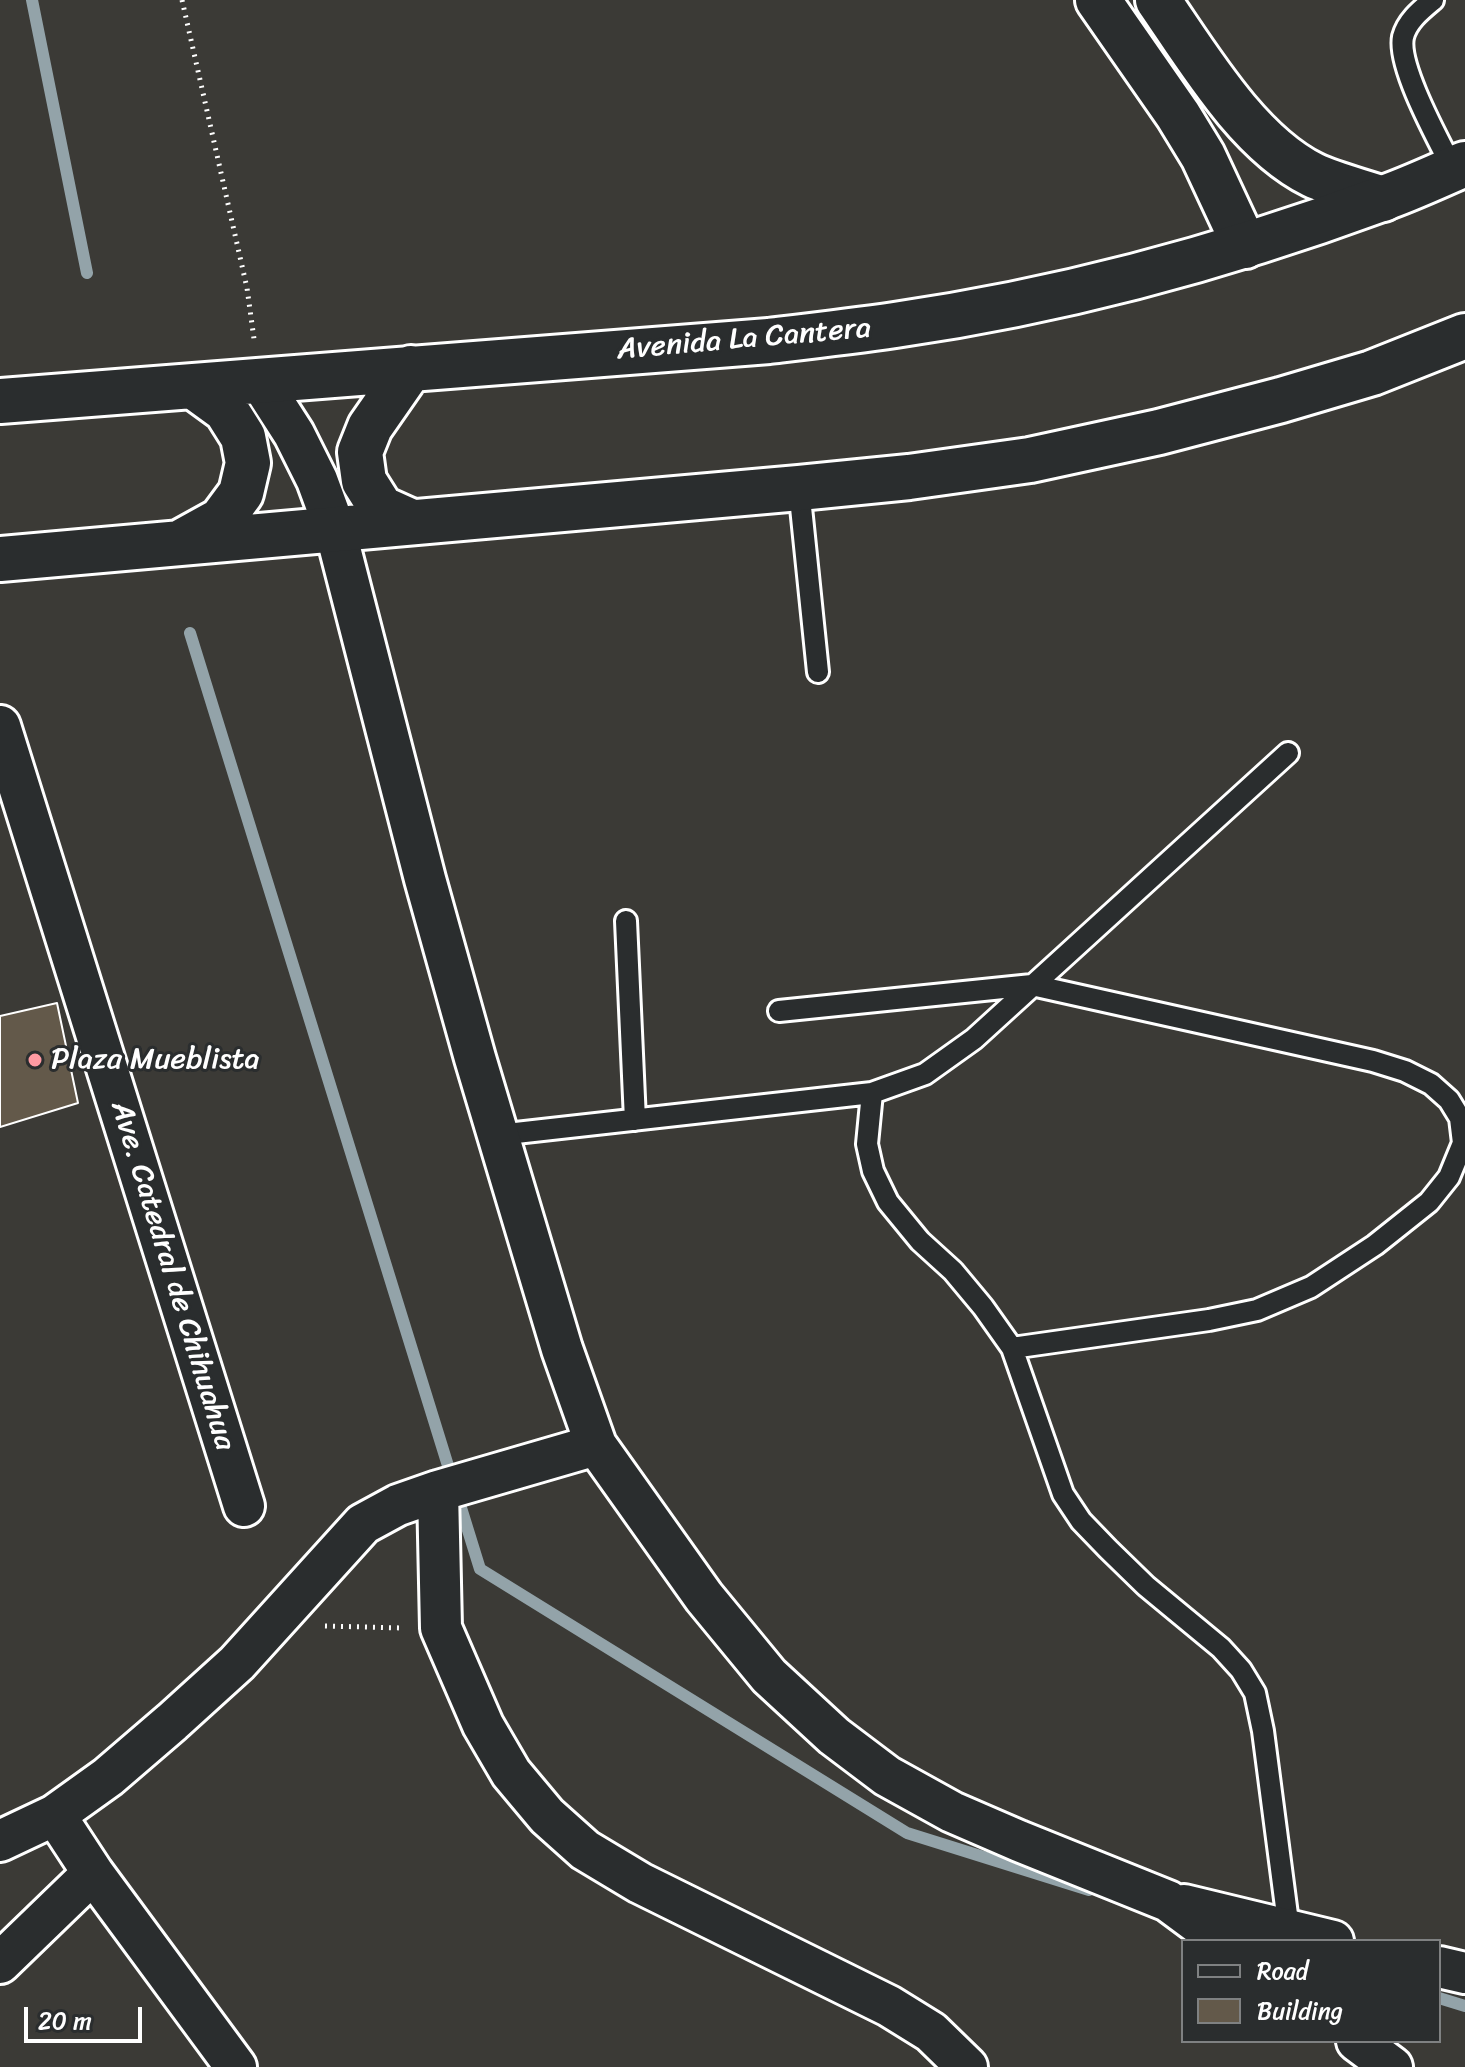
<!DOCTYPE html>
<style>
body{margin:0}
#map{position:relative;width:1465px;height:2067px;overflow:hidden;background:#3b3a36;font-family:Sriracha,sans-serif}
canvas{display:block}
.legend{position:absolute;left:1181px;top:1939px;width:260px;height:104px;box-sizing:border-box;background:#2a2d2e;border:2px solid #7f8182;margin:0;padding:10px 14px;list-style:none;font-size:24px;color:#fff}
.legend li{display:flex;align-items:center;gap:16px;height:40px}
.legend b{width:40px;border:2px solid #7f8182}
.scale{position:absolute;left:24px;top:2007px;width:118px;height:36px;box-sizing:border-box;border:4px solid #fff;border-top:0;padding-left:10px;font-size:24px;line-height:28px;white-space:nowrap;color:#fff;-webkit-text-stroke:6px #2a2d2e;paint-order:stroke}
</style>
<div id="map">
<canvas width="1465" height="2067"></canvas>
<ul class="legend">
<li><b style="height:10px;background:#2a2d2e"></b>Road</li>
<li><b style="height:22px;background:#63594a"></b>Building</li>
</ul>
<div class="scale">20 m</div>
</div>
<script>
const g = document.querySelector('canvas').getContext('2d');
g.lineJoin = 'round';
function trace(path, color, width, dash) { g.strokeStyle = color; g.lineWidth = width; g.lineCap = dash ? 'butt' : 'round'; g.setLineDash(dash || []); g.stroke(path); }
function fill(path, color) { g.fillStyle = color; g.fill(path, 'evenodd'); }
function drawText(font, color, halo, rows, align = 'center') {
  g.font = font + ' Sriracha,sans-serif'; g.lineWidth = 6; g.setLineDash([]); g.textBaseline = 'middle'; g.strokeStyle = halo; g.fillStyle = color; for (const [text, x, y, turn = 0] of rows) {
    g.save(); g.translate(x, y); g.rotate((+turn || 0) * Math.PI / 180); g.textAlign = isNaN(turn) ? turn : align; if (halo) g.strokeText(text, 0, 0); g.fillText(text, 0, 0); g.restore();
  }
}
const stream = new Path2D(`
 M 32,0 L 87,273
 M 190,633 L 480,1569 L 907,1833 L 1089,1890
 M 1439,1998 L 1465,2006`);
const building = new Path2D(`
 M 57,1003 L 78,1103 L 0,1127 L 0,1016 Z`);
const path = new Path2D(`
 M 182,0 L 247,288 L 254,339
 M 325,1626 L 403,1628`);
const lane = new Path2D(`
 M 1433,0 C 1421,10 1407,21 1403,37 C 1397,66 1439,141 1453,169
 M 799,488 L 818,672
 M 626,921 L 635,1120
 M 779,1011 L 1032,985 L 1373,1061 L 1405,1071 L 1431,1084 L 1449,1100 L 1460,1118 L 1463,1143 L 1449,1177 L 1429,1202 L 1375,1245 L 1311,1287 L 1257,1310 L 1209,1320 L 1012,1348
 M 872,1093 L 867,1144 L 873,1171 L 888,1202 L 920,1241 L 953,1271 L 983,1307 L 1012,1348 L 1063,1494 L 1081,1521 L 1108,1549 L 1146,1586 L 1221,1648 L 1241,1670 L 1255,1693 L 1263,1731 L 1289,1930
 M 498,1135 L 872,1093 L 925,1074 L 974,1039 L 1288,753`);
const street = new Path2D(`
 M 260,381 L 294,434 L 317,480 L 335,529 L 425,879 L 475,1058 L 562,1349 L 596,1445 L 704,1597 L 769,1676 L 834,1736 L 887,1776 L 952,1812 L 1019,1841 L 1168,1901 L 1222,1941
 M 0,726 L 244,1506
 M 438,1491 L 441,1628 L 483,1725 L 511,1773 L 547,1816 L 585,1850 L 640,1883 L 889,2006 L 931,2032 L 967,2067
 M 55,1815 L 93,1873 L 236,2067
 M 0,1841 L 55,1815 L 108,1777 L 172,1722 L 237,1663 L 363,1524 L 398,1505 L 438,1491 L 596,1445
 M 1184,1905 L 1333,1941
 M 0,1963 L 93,1873
 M 1439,1967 L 1465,1973
 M 1357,2041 L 1392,2067`);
const secondary = new Path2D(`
 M 1098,0 L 1178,115 L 1203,156 L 1245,246
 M 1158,0 C 1198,58 1248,143 1313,175 C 1334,185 1360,191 1383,199`);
const primary = new Path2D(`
 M 411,368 L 370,427 L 360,452 L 364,481 L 381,508 L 412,522
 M 0,401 L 769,341 C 811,336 854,331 895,325 C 1061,301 1224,257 1381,199 C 1410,189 1437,176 1465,164
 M 183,541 L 221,520 L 241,493 L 248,463 L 243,437 L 226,410 L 193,386
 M 0,559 L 799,488 L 909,477 L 1030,460 L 1159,432 L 1281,400 L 1372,373 L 1465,336`);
const markers = [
 [35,1060,8,"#ff9aa2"]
];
const streetNames = [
 ["Avenida La Cantera",744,340,-5],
 ["Ave. Catedral de Chihuahua",172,1276,73]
];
const poiNames = [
 ["Plaza Mueblista",51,1060]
];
trace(stream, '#93a3a9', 12);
fill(building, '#63594a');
trace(building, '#fff', 2);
trace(lane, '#fff', 26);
trace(street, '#fff', 46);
trace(secondary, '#fff', 50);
trace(primary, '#fff', 50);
trace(path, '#fff', 5, [2, 6]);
trace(lane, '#2a2d2e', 20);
trace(street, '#2a2d2e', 40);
trace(secondary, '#2a2d2e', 44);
trace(primary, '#2a2d2e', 44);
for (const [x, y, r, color] of markers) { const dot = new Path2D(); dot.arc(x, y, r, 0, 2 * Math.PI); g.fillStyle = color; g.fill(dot); trace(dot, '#2a2d2e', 3); }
drawText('30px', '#fff', '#2a2d2e', streetNames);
drawText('30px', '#fff', '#2a2d2e', poiNames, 'left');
</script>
